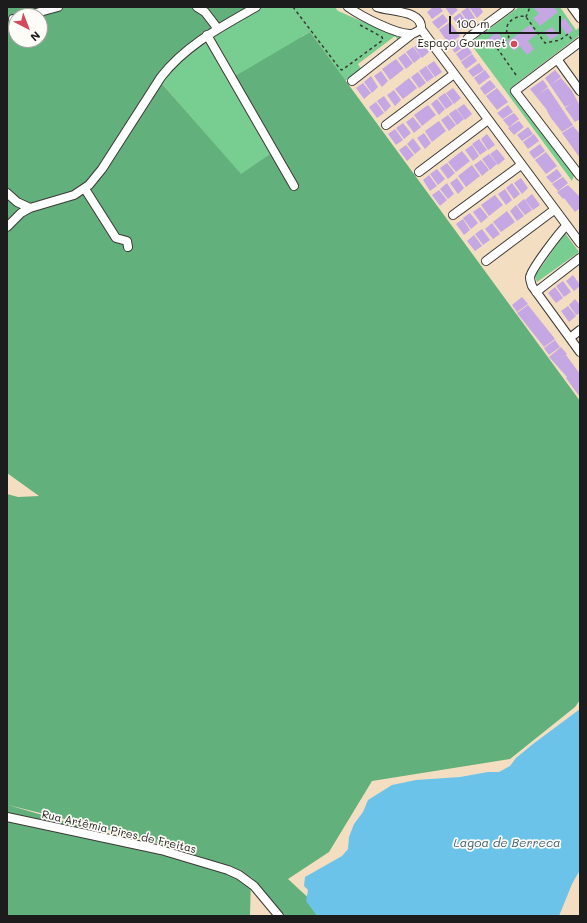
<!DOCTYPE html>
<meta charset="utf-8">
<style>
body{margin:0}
#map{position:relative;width:587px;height:923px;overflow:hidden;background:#f4dec1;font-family:Mali,sans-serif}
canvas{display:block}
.frame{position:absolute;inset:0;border:8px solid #1c1c1c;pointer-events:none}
.north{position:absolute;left:8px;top:8px;width:40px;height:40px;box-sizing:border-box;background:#fdfcf7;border:1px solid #a3a29f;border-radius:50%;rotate:138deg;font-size:11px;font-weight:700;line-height:16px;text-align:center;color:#1c1c1c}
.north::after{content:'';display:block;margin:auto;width:14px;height:18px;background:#d1495b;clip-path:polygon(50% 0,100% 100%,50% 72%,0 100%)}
.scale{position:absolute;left:449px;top:16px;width:112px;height:18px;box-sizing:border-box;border:2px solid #1c1c1c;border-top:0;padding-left:5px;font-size:12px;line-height:14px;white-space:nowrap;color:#1c1c1c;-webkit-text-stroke:3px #fdfcf7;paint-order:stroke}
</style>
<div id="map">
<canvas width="587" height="923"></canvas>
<div class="frame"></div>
<div class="north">N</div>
<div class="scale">100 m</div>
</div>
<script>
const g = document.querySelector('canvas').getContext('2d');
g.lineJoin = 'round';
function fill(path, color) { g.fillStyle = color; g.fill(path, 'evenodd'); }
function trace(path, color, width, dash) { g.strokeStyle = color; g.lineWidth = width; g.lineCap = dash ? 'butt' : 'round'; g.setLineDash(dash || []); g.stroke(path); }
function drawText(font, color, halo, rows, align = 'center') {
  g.font = font + ' Mali,sans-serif'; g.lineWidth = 3.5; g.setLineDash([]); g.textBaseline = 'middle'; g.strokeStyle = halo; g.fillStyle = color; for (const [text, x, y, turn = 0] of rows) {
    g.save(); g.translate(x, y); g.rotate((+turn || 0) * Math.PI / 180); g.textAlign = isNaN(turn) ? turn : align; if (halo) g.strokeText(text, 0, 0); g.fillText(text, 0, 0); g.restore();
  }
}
const green = new Path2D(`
 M 256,7 L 335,7 L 338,11 L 389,33 L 402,34 L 401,38 L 398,40 L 395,36 L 358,64 L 361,69 L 345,81 L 310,32 L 301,37 L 276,150 L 241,175 L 159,80 L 181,51 Z
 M 519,7 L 560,7 L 576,30 L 580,27 L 580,35 L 513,86 L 512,90 L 514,97 L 574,175 L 572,181 L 470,43 Z
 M 565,233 L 579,252 L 537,282 L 535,276 Z`);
const forest = new Path2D(`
 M 7,7 L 257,7 L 181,51 L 157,78 L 241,174 L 276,150 L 232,78 L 310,32 L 580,401 L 580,700 L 575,707 L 510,759 L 372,781 L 329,852 L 288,879 L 328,916 L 282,916 L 251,877 L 250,916 L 7,916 L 7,494 L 18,497 L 39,496 L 7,473 ZM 16,16 L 40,16 L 40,40 L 16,40 ZM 8,805 L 138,837 L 187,852 L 245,874 Z`);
const water = new Path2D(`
 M 580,709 L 580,870 L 572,884 L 559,916 L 317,916 L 306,901 L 308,890 L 304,886 L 305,877 L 342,856 L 348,849 L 349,837 L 354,824 L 363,812 L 368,800 L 392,785 L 416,780 L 460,777 L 488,772 L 499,772 L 510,766 L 516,758 L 533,744 Z`);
const building = new Path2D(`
 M 433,7 L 440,7 L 443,11 L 432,19 L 427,12 Z
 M 445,7 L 455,7 L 458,10 L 451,16 Z
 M 468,7 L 475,18 L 469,23 L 461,12 Z
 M 469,7 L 480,7 L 483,12 L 477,18 Z
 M 533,7 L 545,7 L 546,8 L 548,7 L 554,7 L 558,12 L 540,26 L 533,18 L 539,14 Z
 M 460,13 L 468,23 L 461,29 L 453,18 Z
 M 443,14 L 448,21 L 438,29 L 432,22 Z
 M 565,18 L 573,30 L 567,35 L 559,23 Z
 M 450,22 L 460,36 L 449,44 L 439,30 Z
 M 530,25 L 537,34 L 528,41 L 534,49 L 527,55 L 520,46 L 514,51 L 507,42 Z
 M 552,27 L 558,35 L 550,40 L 544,32 Z
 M 497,32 L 502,38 L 488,48 L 484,42 Z
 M 461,38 L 466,45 L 455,53 L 450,46 Z
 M 421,42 L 429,52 L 422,58 L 414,47 Z
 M 467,46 L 472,53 L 461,61 L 456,54 Z
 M 413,47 L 421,57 L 414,63 L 406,52 Z
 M 405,53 L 413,63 L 406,69 L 398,58 Z
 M 472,54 L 477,61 L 466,69 L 461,62 Z
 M 396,59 L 404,69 L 390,80 L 382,69 Z
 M 434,61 L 442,72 L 435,77 L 427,66 Z
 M 479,63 L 484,70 L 473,77 L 468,71 Z
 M 426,66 L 434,77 L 427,82 L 419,71 Z
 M 485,70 L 490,77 L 479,85 L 474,78 Z
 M 555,70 L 561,77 L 550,85 L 545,78 Z
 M 381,71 L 388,81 L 382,87 L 374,76 Z
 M 418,72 L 426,83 L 419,88 L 411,77 Z
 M 371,76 L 378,87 L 372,93 L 364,82 Z
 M 409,78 L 417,88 L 403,99 L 395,89 Z
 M 561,78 L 572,91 L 580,106 L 580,119 L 575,122 L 565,108 L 571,104 L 565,107 L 550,85 Z
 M 490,80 L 496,87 L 485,95 L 480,88 Z
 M 543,80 L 548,87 L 539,94 L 548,88 L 573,125 L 562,132 L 551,118 L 547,111 L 547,110 L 530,89 Z
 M 363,83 L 371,93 L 364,99 L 356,88 Z
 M 453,88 L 461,98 L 454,104 L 446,93 Z
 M 497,88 L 508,102 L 497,110 L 486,96 Z
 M 394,90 L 401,100 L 395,106 L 387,95 Z
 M 445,93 L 453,104 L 446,109 L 438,98 Z
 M 384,96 L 391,106 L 385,112 L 377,101 Z
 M 437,99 L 445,109 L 439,115 L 431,104 Z
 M 376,102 L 384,113 L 377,118 L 369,107 Z
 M 464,104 L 472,114 L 465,120 L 457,109 Z
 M 428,105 L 436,115 L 422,126 L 414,115 Z
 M 508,105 L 513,112 L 503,119 L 497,113 Z
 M 456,109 L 464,119 L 457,125 L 449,114 Z
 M 514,113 L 519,119 L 509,127 L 503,120 Z
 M 448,115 L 456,125 L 449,131 L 441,120 Z
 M 413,117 L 421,127 L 414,133 L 406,122 Z
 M 439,121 L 446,131 L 432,142 L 425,131 Z
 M 519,121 L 524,127 L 514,135 L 508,128 Z
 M 403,123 L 411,133 L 404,139 L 396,128 Z
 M 573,126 L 580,134 L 580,158 L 562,133 Z
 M 528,127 L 533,134 L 522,141 L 517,135 Z
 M 395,129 L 403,140 L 396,145 L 388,134 Z
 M 424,133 L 431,143 L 425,149 L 417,138 Z
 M 487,134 L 495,145 L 488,150 L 481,139 Z
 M 534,134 L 539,141 L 528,149 L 523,142 Z
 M 413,138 L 421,149 L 415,154 L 407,144 Z
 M 479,139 L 487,150 L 480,155 L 472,144 Z
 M 540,144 L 545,151 L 534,159 L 529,152 Z
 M 406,145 L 414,155 L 407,161 L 399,150 Z
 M 472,145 L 479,156 L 473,161 L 465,150 Z
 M 497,149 L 505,159 L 498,165 L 490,154 Z
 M 462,151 L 470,161 L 456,172 L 448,162 Z
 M 546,152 L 557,166 L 546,174 L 535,160 Z
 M 489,154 L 497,164 L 490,170 L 482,159 Z
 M 481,160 L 489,170 L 482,176 L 474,165 Z
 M 447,163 L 455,173 L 448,179 L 440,168 Z
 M 472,165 L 480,176 L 466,187 L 458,176 Z
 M 437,169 L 445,179 L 438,185 L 430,174 Z
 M 557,169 L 562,176 L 552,183 L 546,177 Z
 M 429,175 L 437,186 L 430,191 L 423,180 Z
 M 563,177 L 568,183 L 558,191 L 552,184 Z
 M 457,178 L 464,188 L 458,194 L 450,183 Z
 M 521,178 L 528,188 L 522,194 L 514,183 Z
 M 447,183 L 454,194 L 448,199 L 440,189 Z
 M 512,183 L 520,194 L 514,199 L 506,188 Z
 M 568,185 L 580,197 L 580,208 L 575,212 L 564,198 L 563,199 L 557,192 Z
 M 505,189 L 512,200 L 506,205 L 498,194 Z
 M 439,190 L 447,200 L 440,206 L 432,195 Z
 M 532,194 L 540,205 L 533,210 L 525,200 Z
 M 495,195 L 503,205 L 489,216 L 481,205 Z
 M 524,199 L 532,210 L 525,215 L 517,205 Z
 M 516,205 L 524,216 L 517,221 L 510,211 Z
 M 480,207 L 488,217 L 481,223 L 473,212 Z
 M 507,211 L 515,222 L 501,232 L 493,222 Z
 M 470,213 L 478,223 L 471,229 L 463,218 Z
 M 463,219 L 470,230 L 464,235 L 456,224 Z
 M 492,223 L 500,234 L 493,239 L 485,229 Z
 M 482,229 L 490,240 L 483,245 L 475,234 Z
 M 474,235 L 482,246 L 475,251 L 467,241 Z
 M 573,275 L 580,285 L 580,286 L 574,291 L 566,281 Z
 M 563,281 L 571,292 L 564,297 L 556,286 Z
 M 555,287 L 563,298 L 556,303 L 548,293 Z
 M 522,297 L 528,304 L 517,312 L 512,305 Z
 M 575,299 L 580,305 L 580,313 L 576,315 L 569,305 Z
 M 528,305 L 555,339 L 544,347 L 517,313 Z
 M 568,306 L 576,316 L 569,322 L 561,311 Z
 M 555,340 L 560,347 L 549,355 L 544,348 Z
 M 561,347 L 567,354 L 559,360 L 566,355 L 580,374 L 580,397 L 571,385 L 566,378 L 567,377 L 549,357 Z`);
const path = new Path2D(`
 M 293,7 L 340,69 L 342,70 L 383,40 L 382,37 L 360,25
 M 526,17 L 530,7
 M 516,75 L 497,48 L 509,37 C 507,34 506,31 507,27 C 508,20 520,14 526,17 L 545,43 L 560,40 L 568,34 L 572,40`);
const minor = new Path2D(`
 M 197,7 L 205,12 L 218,29
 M 348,7 C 361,16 396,35 412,34 C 416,33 418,31 421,29
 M 377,7 C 390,12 423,10 421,29 L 580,243
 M 572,7 L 580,18
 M 25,16 L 58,7
 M 13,19 L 16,19
 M 207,35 L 294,186
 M 468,38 L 510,7
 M 580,42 L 515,91 L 580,176
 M 557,59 L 580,91
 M 352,81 L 412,34
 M 386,125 L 454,74
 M 419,172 L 488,120
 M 85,189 L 116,238 L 127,241 L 128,247
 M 7,193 L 17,202 L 30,208
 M 453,215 L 521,165
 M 566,226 C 559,233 532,268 530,277 C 530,280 531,283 532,286 L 580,352
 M 7,227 L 21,213 L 30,208 L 74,195 L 89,185 L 102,169 L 161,77 C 186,45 221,27 256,7
 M 486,261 L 554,210
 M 536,292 L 580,258
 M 570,338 L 580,330
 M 7,817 L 161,850 L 228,870 L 239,875 L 254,886 L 279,916`);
const markers = [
 [514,44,4,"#d1495b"]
];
const poiNames = [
 ["Espaço Gourmet",506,44]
];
const streetNames = [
 ["Rua Artêmia Pires de Freitas",119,832,13]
];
const waterNames = [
 ["Lagoa de Berreca",507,843]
];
fill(green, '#78cd91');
fill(forest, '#62b07b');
fill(water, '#6cc3e9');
fill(building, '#c5a7e3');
trace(minor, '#3c3935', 10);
trace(path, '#3c3935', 1.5, [3, 3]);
trace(minor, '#fff', 8);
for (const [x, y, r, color] of markers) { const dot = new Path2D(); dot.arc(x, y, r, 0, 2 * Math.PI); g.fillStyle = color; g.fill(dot); trace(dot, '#fdfcf7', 1.5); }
drawText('11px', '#1c1c1c', '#fdfcf7', poiNames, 'right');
drawText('11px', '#1c1c1c', '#fdfcf7', streetNames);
drawText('italic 12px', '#3c5f6e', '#fdfcf7', waterNames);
</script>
